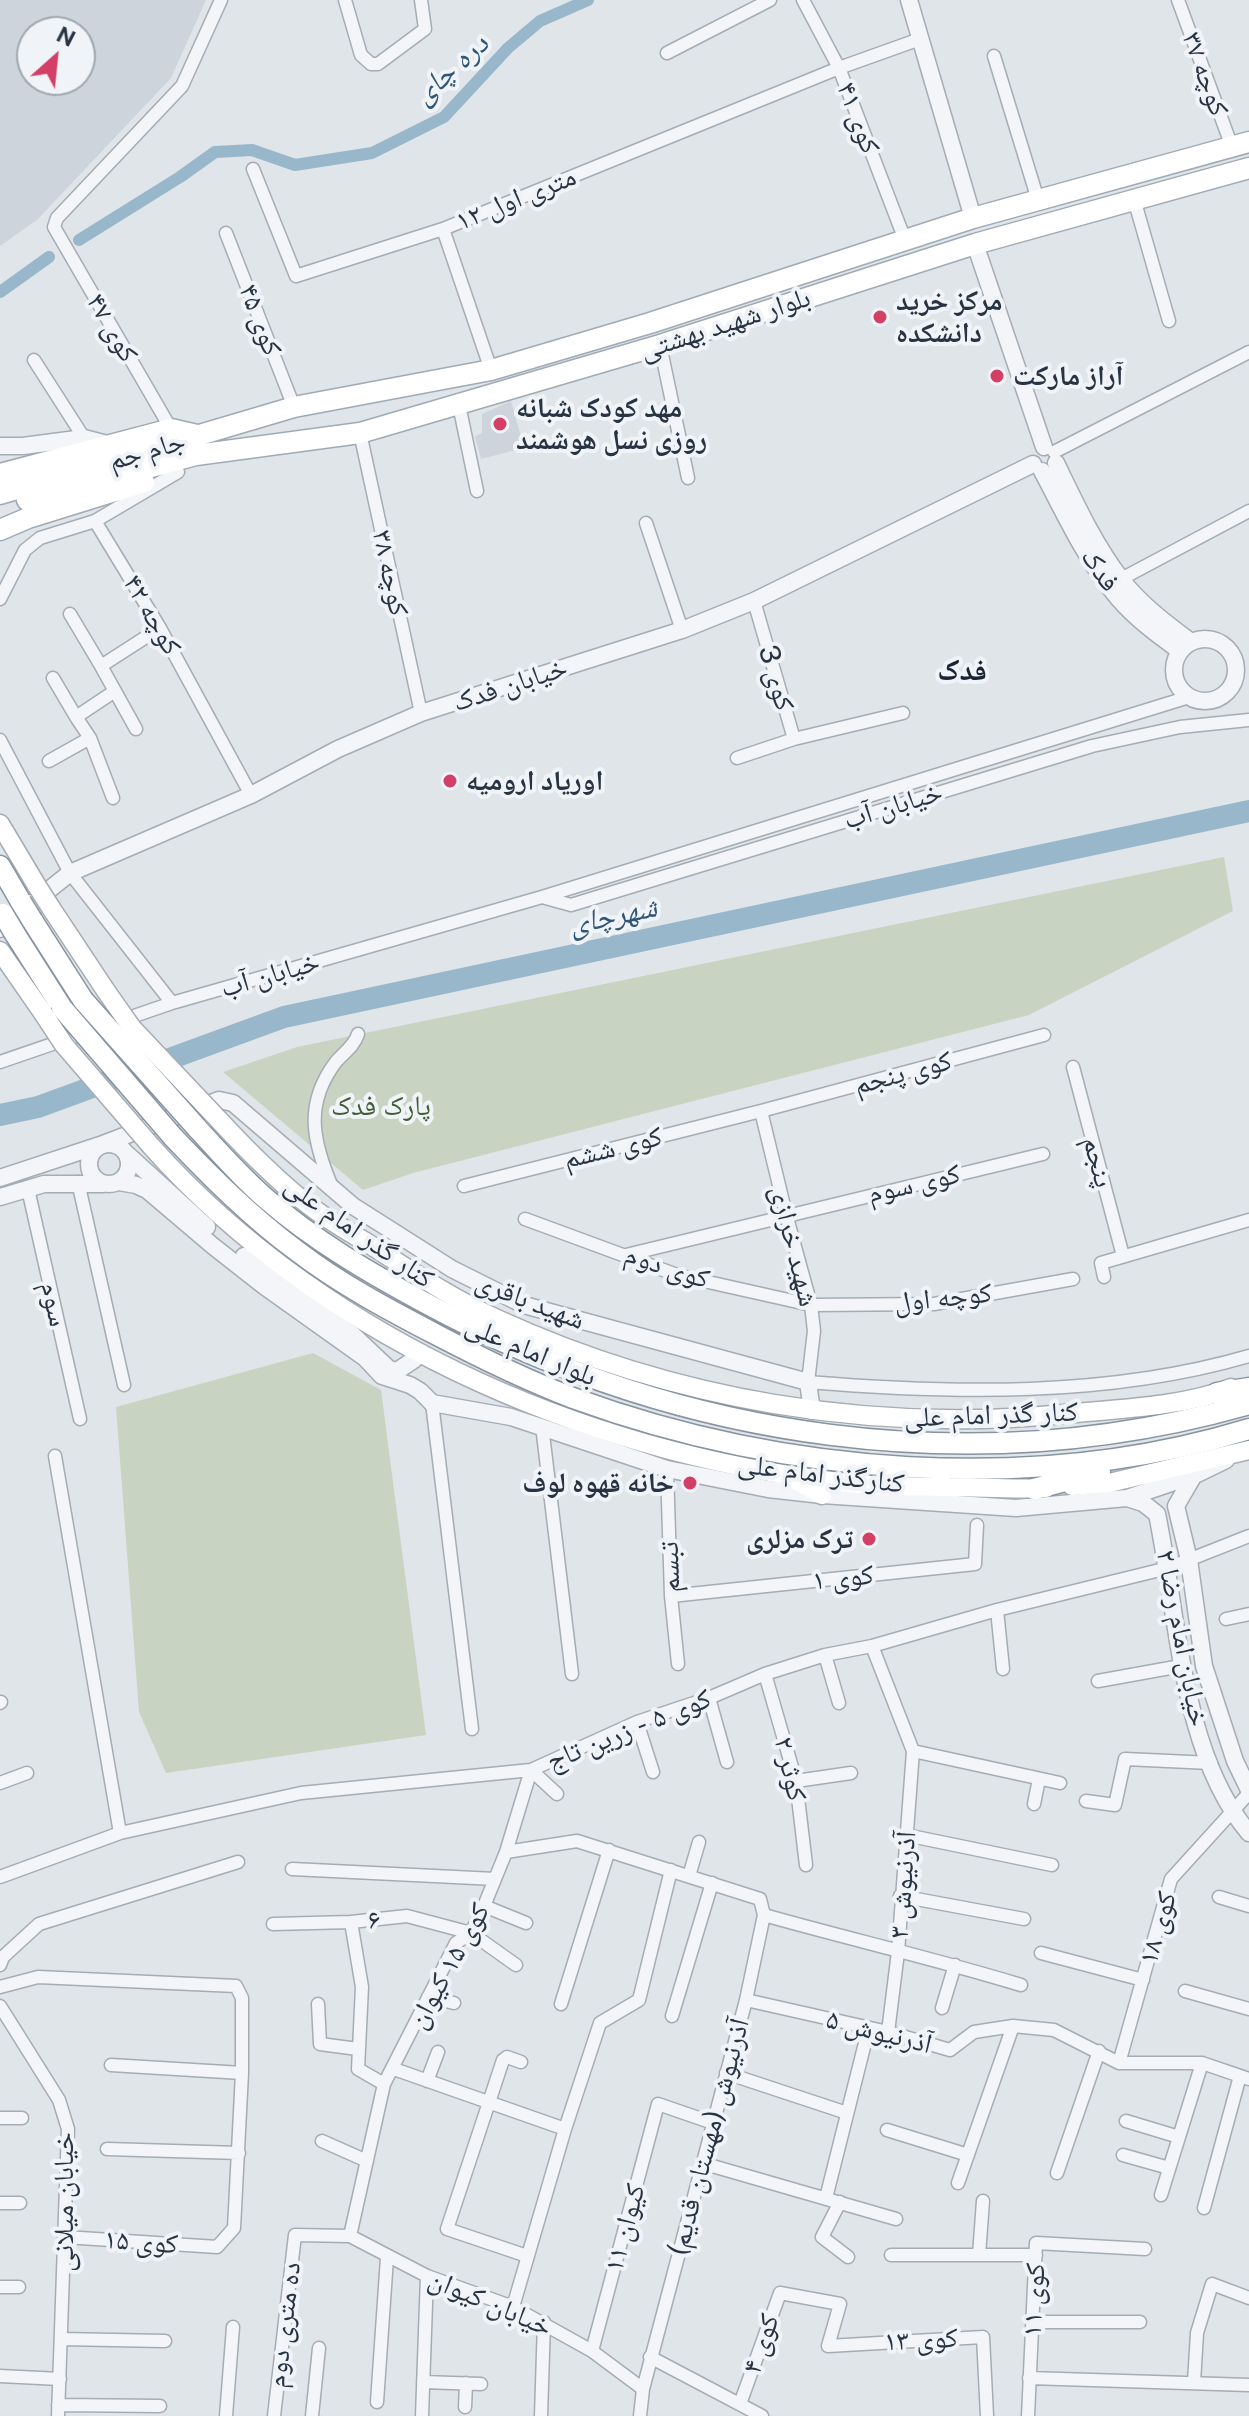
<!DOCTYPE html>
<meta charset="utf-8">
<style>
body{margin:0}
#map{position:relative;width:1249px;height:2416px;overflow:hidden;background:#e0e5ea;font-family:"Public Sans",sans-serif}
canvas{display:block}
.north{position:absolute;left:16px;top:16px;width:80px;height:80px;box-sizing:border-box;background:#f0f3f7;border:2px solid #a0a7af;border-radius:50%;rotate:27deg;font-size:22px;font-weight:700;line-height:32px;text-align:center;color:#283442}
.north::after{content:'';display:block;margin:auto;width:28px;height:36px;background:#d43f65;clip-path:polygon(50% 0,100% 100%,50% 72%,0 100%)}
</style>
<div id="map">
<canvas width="1249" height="2416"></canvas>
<div class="north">N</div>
</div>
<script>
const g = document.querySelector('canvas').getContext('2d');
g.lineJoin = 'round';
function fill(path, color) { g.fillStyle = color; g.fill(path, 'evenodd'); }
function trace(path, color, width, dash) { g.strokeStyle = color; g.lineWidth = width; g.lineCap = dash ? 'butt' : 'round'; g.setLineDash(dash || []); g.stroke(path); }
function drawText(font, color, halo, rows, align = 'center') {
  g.font = font + ' "Public Sans","Noto Naskh Arabic",sans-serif'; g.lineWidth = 8; g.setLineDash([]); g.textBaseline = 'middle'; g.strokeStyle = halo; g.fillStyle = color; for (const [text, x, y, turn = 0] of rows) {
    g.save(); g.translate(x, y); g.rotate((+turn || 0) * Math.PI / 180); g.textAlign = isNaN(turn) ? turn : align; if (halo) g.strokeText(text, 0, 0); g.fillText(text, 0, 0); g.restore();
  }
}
const built = new Path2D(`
 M 0,0 L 206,0 L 171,78 L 37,220 L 0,246 ZM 80,32 L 80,80 L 32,80 L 32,32 Z
 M 511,401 L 524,448 L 481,459 L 475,436 L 482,433 L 482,414 Z`);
const green = new Path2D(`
 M 1224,857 L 1233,911 L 1029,1015 L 413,1173 L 363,1190 L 223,1072 L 297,1047 Z
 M 313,1353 L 381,1390 L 426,1735 L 166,1773 L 139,1712 L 116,1407 Z`);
const canal = new Path2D(`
 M 79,240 L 180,177 L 215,152 L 252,150 L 295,165 L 372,153 L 444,117 L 508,48 L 540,21 L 588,0
 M 0,292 L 49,257`);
const river = new Path2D(`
 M 0,1115 L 38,1107 L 284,1017 L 1249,811`);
const minor = new Path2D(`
 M 345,0 L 361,55 L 371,64 L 378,64 L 425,29 L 421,0
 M 803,0 L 839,68 L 905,240
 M 1178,0 L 1232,147
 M 667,53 L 770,0
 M 994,56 L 1038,200
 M 253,169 L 296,276 L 443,229 L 839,68 L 920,39
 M 1134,199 L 1169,321
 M 443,229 L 491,370
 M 226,233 L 294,407
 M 660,345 L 688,478
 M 34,360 L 84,438
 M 459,405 L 477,491
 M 171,429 L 54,227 L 57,218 L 182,86 L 221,0
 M 360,433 L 421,713
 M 1054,452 L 1249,352
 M 95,521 L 160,628 L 251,795
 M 646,523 L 682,630
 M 1121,579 L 1249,511
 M 0,599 L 25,550 L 40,538 L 95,521 L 178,472
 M 754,601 L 794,739 L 903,713
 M 70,614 L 101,666 L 160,628
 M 101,666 L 136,729
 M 53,678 L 76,717 L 115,691
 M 90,738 L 113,798
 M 0,740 L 70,873 L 172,1003
 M 737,758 L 794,739
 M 49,761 L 90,738 L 76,717
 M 542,897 L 571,905 L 1092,746 L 1180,727 L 1249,720
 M 0,1062 L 172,1003 L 542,897 L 1189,697
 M 1073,1067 L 1123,1256
 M 761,1111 L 786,1214 L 811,1305 L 814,1331 L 808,1382 C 953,1394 1109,1397 1249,1356
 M 78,1182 L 124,1385
 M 464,1186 L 761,1111 L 1044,1035
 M 332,1187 C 313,1142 304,1105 335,1063 C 343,1053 354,1047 358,1034
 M 28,1189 L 80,1419
 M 525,1219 L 677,1275 L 811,1305 L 934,1304 L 1073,1279
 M 626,1255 L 1043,1154
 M 1104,1277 L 1101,1263 L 1249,1220
 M 432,1403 L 472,1729
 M 542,1426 L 572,1674
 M 55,1456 L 120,1833
 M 667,1469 L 671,1596 L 678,1664
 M 671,1596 L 975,1564 L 977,1525
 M 997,1610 L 1003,1669
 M 1226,1619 L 1249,1614
 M 825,1655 L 839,1703
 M 765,1674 L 796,1781 L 806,1865
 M 1098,1681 L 1181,1666
 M 709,1698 L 727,1762
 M 0,1703 L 1,1702
 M 637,1722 L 653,1772
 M 913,1751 L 1060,1783
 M 796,1781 L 851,1773
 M 0,1783 L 27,1773
 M 1086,1801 L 1115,1805 L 1125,1759 L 1211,1763
 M 1034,1804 L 1039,1779
 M 906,1835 L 1052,1865
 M 506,1852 L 577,1841 L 760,1899 L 764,1915 L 746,2000 L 643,2389
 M 292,1869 L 495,1879
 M 689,1876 L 699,1842
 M 0,1877 L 120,1833 L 301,1793 L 531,1770 L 637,1722 L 709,1698 L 765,1674 L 825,1655 L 872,1646 L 997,1610 L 1168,1568 L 1249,1536
 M 900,1896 L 1024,1919
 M 1219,1897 L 1249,1906
 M 484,1906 L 526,1923
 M 764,1915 C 849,1939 936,1959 1021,1985
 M 351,1922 L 362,1987 L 358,2069 L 384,2084
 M 273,1924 L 351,1922 L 407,1916 L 471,1933 L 516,1965
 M 1041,1953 L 1143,1980
 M 0,1965 L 3,1957 L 39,1924 L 238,1862
 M 0,1987 L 38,1977 L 236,1986 L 242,1998 L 242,2073 L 234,2228 L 217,2247 L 65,2237
 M 1185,1991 L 1249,2009
 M 428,1997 L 454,2003
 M 746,2000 L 888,2032 L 950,2050 L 974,2032 L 1013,2026 L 1054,2030 L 1119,2063 L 1202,2063 L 1249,2079
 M 318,2004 L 320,2044 L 358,2049
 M 561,2004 L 609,1850
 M 0,2006 L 59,2100 L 68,2129 L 58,2416
 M 942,2008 L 955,1965
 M 672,2016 L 712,1883
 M 521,2062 L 507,2057 L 503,2060 L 447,2229 L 527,2256
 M 1119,2063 L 1171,1879 L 1249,1793
 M 111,2065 L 242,2073
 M 394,2069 L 565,2129
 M 726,2073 L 847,2113
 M 427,2081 L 438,2052
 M 0,2118 L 22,2118
 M 1126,2121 L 1179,2137
 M 887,2130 L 968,2155
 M 322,2141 L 367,2161
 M 107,2149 L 239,2153
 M 1123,2155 L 1169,2168
 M 702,2163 L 896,2219
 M 1057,2173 L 1099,2051
 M 958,2183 L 1013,2026
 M 1161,2195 L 1202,2063
 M 826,2198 L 865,2043 L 874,2034 L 888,2032 L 898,1952 L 913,1751 L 872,1646
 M 840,2202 L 822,2237 L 848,2257
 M 0,2203 L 20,2203
 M 1204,2208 L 1240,2076
 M 350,2236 L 384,2084 L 456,1943 L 471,1933 L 484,1906 L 506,1852 L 531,1770 L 557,1794
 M 891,2255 L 1036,2255
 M 979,2255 L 983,2201
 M 0,2287 L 19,2287
 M 513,2307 L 565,2129 L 600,2023 L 639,2000 L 671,1870
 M 1032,2322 L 1140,2322
 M 61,2339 L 165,2341
 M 592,2351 L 658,2104 L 713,2123
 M 650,2357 L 762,2416
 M 0,2376 L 60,2379
 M 1029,2378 L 1249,2385
 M 423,2382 L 481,2384
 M 1194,2382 L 1197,2333 L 1212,2284 L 1249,2298
 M 377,2402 L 387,2258
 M 740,2404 L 780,2293 L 840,2304 L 828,2346 L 983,2337 L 987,2416
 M 58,2405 L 160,2406
 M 465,2407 L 466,2383
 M 226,2416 L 233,2327
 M 274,2416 L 295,2235 L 350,2236 L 427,2276 L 513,2307 L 592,2351 L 643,2389 L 640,2416
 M 312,2416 L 319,2348
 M 422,2416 L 427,2276
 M 541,2416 L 544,2322
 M 1028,2416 L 1036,2243 L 1145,2249`);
const tertiary = new Path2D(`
 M 909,0 L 973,218
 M 975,244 L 1044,447
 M 0,446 L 23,446 L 84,438 L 111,445
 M 1056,463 C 1075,502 1094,544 1121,579 C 1140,604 1166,623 1191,642
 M 1042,471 C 1065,514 1086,561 1118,598 C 1136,619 1158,635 1180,651
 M1174 670a31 31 0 1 1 62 0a31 31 0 1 1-62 0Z
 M 0,929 L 70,873 L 251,795 L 338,749 L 421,713 L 682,630 L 754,601 L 1033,464
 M89 1164a20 20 0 1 1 40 0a20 20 0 1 1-40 0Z
 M 127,1154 L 207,1227
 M 0,1178 L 103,1144 L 219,1100 L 233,1103 L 353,1206 L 452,1269 L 524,1305 L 808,1382 L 812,1411
 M 119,1182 L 136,1185 L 147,1190 L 213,1246 L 264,1286 L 365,1358 L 382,1376 L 410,1385 L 420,1391 L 432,1403 L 511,1417 L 667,1469 L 768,1489 L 822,1495 L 1016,1508 L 1127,1498 L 1195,1475 L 1226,1460
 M 0,1197 L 44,1184 L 103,1184
 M 244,1256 L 291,1293 L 352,1334 L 389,1369 L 397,1371 L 415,1359
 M 1194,1475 L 1176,1506 L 1189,1560 L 1204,1666 L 1235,1761 L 1249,1790
 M 1127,1498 L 1143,1503 L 1157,1514 C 1178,1614 1181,1753 1249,1833`);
const secondary = new Path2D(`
 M 0,824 L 37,886
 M 51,908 L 106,991
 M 0,951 L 43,1013
 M 218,1119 C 245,1148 274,1178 306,1203 C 327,1220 353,1234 377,1249 C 415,1274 455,1300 497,1319 C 674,1400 870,1433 1064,1414 C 1117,1409 1182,1407 1231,1388
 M 151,1146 C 329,1346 607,1462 870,1485 C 896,1487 923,1486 949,1487 C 981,1487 1014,1490 1046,1488
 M 792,1478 L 822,1495
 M 1072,1486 L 1109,1483 L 1249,1450`);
const primary = new Path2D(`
 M 0,474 L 171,429 L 197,435
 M 0,494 L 294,407 L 491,370 L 650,323 L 973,218 L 1249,142
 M 27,500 L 196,455 L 360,433 L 660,345 L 975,244 L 1249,168
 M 0,530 L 28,518 L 144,482`);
const trunk = new Path2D(`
 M 0,866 L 21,902
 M 32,920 L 83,1000
 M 15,934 L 62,1008
 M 197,1128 C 218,1151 240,1176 264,1197 C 314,1241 373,1275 431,1306 C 682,1440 973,1483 1249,1404
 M 173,1137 C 212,1178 251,1217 297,1251 C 340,1284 389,1310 437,1335 C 481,1358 526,1380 573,1398 C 784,1475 1033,1495 1249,1429
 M 1217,1393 L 1249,1388
 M 1034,1489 L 1100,1472`);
const secondaryBridge = new Path2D(`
 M 37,886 L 51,908
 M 106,991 L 132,1028 L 218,1119
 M 43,1013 L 64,1045 L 151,1146`);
const trunkBridge = new Path2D(`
 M 21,902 L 32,920
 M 3,914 L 15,934
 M 83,1000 L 197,1128
 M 62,1008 L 173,1137`);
const markers = [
 [880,317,8,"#d43f65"],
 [997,376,8,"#d43f65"],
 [500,424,8,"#d43f65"],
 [450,781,8,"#d43f65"],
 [690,1483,8,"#d43f65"],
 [869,1539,8,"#d43f65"]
];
const streetNames = [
 ["کوچه ۳۷",1205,74,70],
 ["کوی ۴۱",858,118,69],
 ["۱۲ متری اول",516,199,-22],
 ["کوی ۴۵",260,320,69],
 ["بلوار شهید بهشتی",725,324,-18],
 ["کوی ۴۷",112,328,60],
 ["جام جم",147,451,-16],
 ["فدک",1100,570,56],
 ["کوچه ۳۸",390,573,78],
 ["کوچه ۴۲",152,615,60],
 ["کوی 3",776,678,74],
 ["خیابان فدک",510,685,-18],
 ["خیابان آب",893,806,-17],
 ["خیابان آب",270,975,-16],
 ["کوی پنجم",903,1073,-15],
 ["کوی ششم",613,1148,-14],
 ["پنجم",1098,1162,75],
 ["کوی سوم",914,1184,-13],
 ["کنار گذر امام علی",359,1232,35],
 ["شهید خرازی",794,1246,76],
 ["کوی دوم",667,1267,18],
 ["کوچه اول",943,1298,-6],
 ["شهید باقری",530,1301,21],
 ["سوم",54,1304,77],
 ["بلوار امام علی",531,1351,23],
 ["کنار گذر امام علی",991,1415,-2],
 ["کنارگذر امام علی",821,1474,7],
 ["تبسم",670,1567,-92],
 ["کوی ۱",843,1578,-6],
 ["خیابان امام رضا ۲",1182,1638,79],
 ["کوی ۵ - زرین تاج",629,1730,-22],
 ["کوثر ۲",790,1769,77],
 ["آذرنیوش ۳",903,1885,-86],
 ["۶",374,1920,-6],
 ["کوی ۱۸",1158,1928,-74],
 ["کوی ۱۵ کیوان",449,1966,-61],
 ["آذرنیوش ۵",879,2032,14],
 ["آذرنیوش (مهستان قدیم)",709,2137,-75],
 ["خیابان میلانی",64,2202,-90],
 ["کیوان ۱۱",625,2228,-75],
 ["کوی ۱۵",141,2242,4],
 ["کوی ۱۱",1034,2300,-87],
 ["خیابان کیوان",490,2303,23],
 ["ده متری دوم",284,2325,-83],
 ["کوی ۱۳",921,2340,-3],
 ["کوی ۴",761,2344,-71]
];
const poiNames = [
 ["مرکز خرید",896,301],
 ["دانشکده",896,333],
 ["آراز مارکت",1013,376],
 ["مهد کودک شبانه",516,408],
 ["روزی نسل هوشمند",516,440],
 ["اوریاد ارومیه",466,781],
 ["خانه قهوه لوف",674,1483,"right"],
 ["ترک مزلری",853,1539,"right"]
];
const parkNames = [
 ["پارک فدک",381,1106]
];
const waterNames = [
 ["دره چای",451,69,-42],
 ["شهرچای",613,916,-12]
];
const neighbourhoodNames = [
 ["فدک",962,671]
];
fill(built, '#ced4dc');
fill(green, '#c8d4c1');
trace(canal, '#99b7cb', 12);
trace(river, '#99b7cb', 22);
trace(minor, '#a5acb4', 15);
trace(tertiary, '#a5acb4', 19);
trace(secondary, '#a5acb4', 21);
trace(primary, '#9faab6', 23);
trace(trunk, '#8794a1', 23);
trace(minor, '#f3f5f8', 12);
trace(tertiary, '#f3f5f8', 16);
trace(secondary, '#fff', 18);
trace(primary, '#fff', 20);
trace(trunk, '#fff', 20);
trace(secondaryBridge, '#a5acb4', 21, []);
trace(trunkBridge, '#8794a1', 23, []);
trace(secondaryBridge, '#fff', 18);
trace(trunkBridge, '#fff', 20);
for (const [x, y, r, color] of markers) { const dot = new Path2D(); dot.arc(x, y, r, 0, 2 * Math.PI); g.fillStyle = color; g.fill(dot); trace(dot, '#f0f3f7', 3); }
drawText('28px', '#283442', '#f0f3f7', streetNames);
drawText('bold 28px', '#283442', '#f0f3f7', poiNames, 'left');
drawText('28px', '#405e34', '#f0f3f7', parkNames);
drawText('italic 30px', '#305778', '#f0f3f7', waterNames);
drawText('bold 30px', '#1a2533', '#f0f3f7', neighbourhoodNames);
</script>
